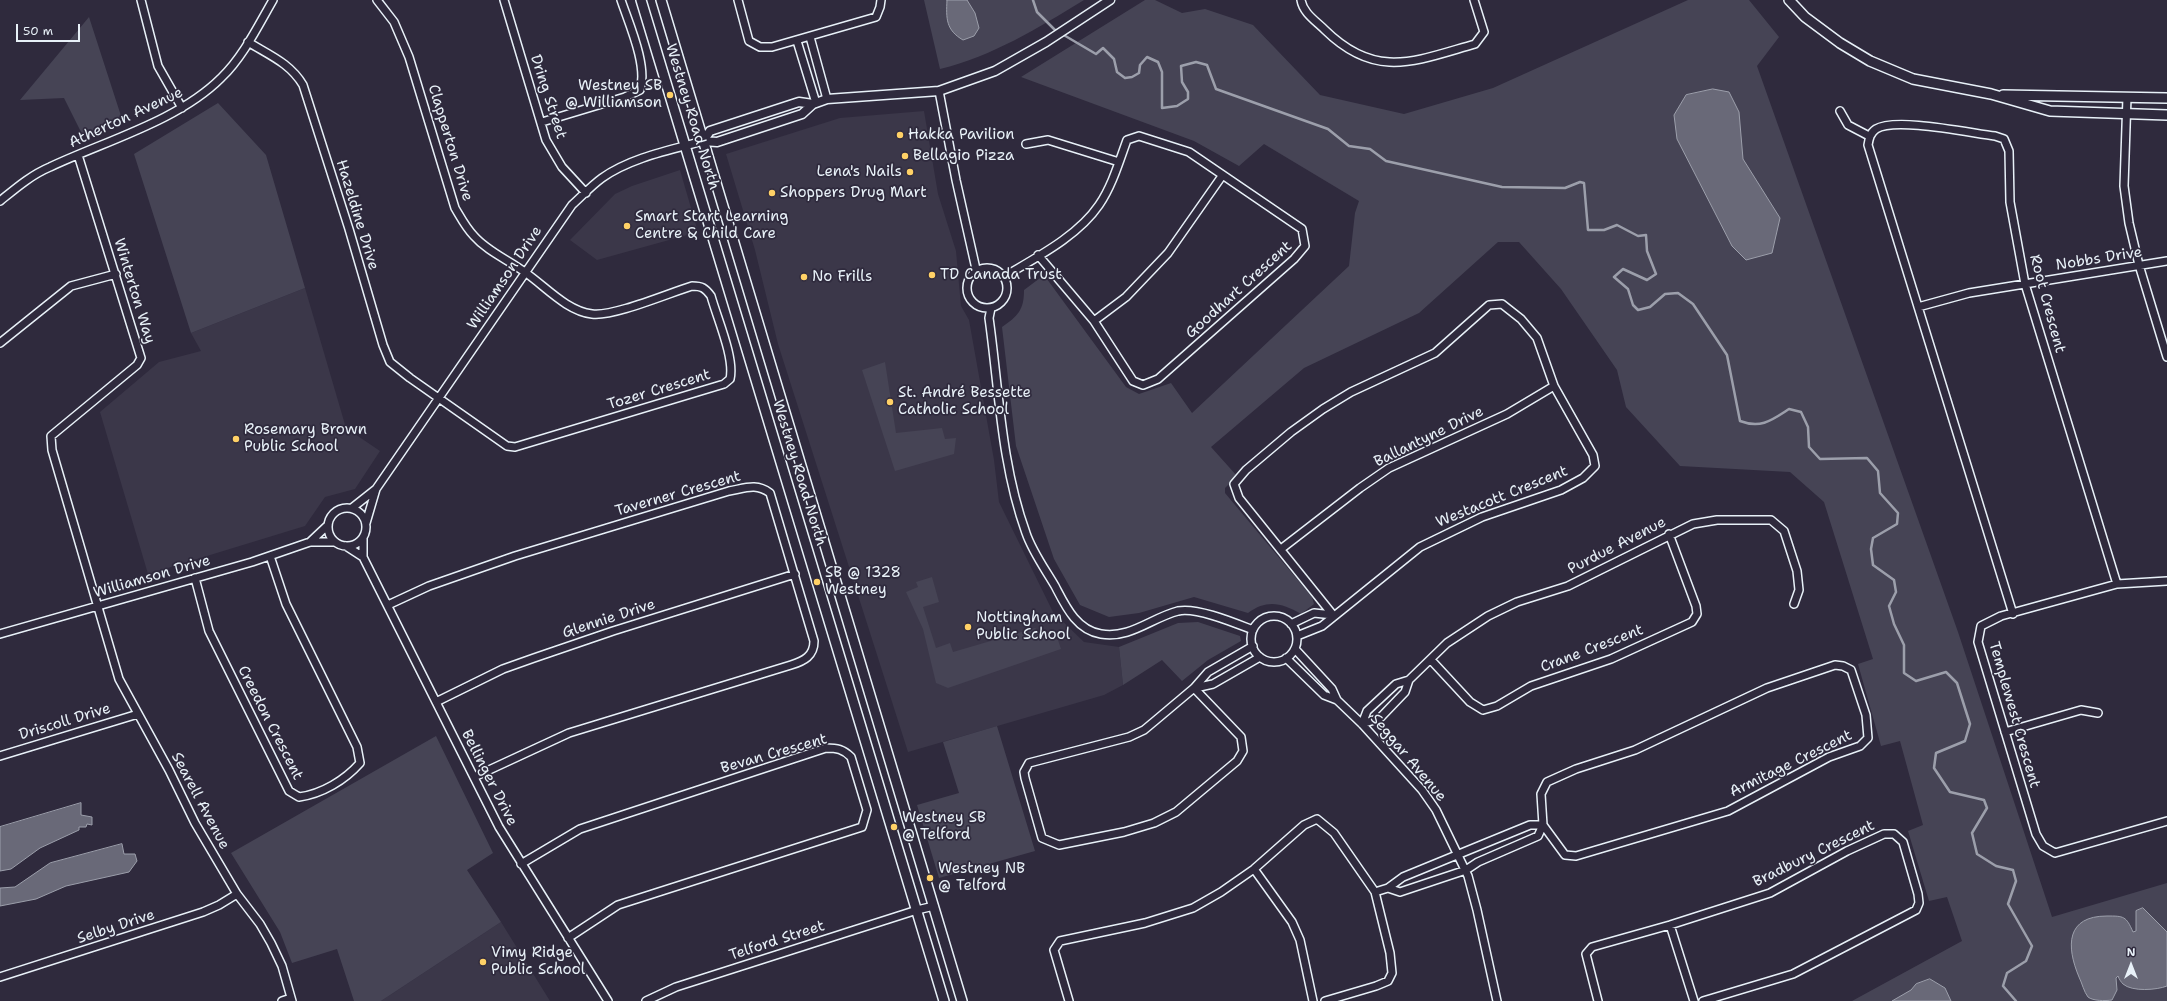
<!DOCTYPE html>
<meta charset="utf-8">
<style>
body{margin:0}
#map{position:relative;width:2167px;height:1001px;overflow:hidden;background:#2f2a3d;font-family:"Shantell Sans",sans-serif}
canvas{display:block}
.north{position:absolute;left:2111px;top:945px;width:40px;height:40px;-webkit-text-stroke:3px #2f2a3d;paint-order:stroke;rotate:0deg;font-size:11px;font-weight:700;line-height:16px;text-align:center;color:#e8f1f8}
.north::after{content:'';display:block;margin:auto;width:14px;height:18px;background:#e8f1f8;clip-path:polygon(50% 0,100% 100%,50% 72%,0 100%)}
.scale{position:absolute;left:16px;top:24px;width:64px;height:18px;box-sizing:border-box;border:2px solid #e8f1f8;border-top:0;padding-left:5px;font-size:12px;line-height:14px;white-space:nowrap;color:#e8f1f8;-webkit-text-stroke:3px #2f2a3d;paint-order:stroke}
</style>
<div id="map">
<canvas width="2167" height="1001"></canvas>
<div class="north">N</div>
<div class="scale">50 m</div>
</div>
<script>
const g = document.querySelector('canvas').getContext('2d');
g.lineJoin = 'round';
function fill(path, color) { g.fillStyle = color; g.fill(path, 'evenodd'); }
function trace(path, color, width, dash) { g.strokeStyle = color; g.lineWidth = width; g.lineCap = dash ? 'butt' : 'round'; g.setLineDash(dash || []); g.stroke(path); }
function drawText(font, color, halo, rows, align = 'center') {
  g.font = font + ' "Shantell Sans",sans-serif'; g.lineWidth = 3.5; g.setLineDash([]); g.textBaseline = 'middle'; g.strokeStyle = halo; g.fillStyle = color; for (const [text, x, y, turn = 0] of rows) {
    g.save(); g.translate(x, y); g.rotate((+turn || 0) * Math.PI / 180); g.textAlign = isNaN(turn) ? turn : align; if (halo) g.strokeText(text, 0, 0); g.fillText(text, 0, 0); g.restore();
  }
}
const built = new Path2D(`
 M 924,111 L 938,194 L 956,251 L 961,306 L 969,320 L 994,460 L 999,502 L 1053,612 L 1084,642 L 1119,647 L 1123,685 L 1104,695 L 908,752 L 778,344 L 755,250 L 726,154 L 840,118 Z
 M 680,170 L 698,232 L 597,260 L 570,240 L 615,194 L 632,186 Z
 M 305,288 L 346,428 L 380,451 L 355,489 L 325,497 L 305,526 L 148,574 L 100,412 L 159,362 L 201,351 L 191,333 Z
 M 501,922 L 550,1001 L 381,1001 Z`);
const green = new Path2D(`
 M 924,0 L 1084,0 C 1038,28 993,56 940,69 Z
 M 1145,0 L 1155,0 L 1182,13 L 1205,9 L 1253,25 L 1320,95 L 1404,114 L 1493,88 L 1688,0 L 1749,0 L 1779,37 L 1757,66 L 1958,632 L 2052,917 L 2167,883 L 2167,1001 L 1852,1001 L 1962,941 L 1947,897 L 1929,901 L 1908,831 L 1923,825 L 1900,741 L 1881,746 L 1858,664 L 1873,659 L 1824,502 L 1790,472 L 1680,466 L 1626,407 L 1617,370 L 1561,289 L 1519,242 L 1498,242 L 1419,313 L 1304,368 L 1211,447 L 1237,476 L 1225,488 L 1225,493 L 1312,597 L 1314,604 L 1301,614 C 1282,603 1267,599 1248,613 L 1194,597 L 1139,613 L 1109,617 L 1080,605 L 1054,559 L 1016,446 L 1002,327 C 1018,316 1024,310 1024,290 L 1044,275 L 1126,387 L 1139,394 L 1171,383 L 1192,413 L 1349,266 L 1355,213 L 1359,201 L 1264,144 L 1239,166 L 1194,141 L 1021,77 Z
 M 89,17 L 122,119 L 83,136 L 64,98 L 20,100 Z
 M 218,103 L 266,155 L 305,288 L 191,333 L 134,154 Z
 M 885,362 L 896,433 L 942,428 L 945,439 L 956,438 L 954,454 L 895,471 L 862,370 Z
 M 932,577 L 939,602 L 923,607 L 936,648 L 950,643 L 953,652 L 1035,628 L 1044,636 L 1058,640 L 1061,649 L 948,688 L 936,683 L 923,629 L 906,592 L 918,587 L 916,582 Z
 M 1198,622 L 1240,636 L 1241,641 L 1208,660 L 1182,681 L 1162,660 L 1123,685 L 1119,647 L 1178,623 Z
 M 997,726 L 1035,851 L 939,878 L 917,805 L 959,793 L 943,742 Z
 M 436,736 L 493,853 L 467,870 L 501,922 L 381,1001 L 354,1001 L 337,949 L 292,963 L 280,932 L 231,853 Z`);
const water = new Path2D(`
 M 947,0 L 967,0 L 975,13 L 979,28 L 974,36 L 963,40 C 946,30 946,19 947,0 Z
 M 1713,89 L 1729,92 L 1739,112 L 1743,159 L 1780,218 L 1772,253 L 1746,260 L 1732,246 L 1677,139 L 1674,115 L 1686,95 Z
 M 81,803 L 81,815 L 92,817 L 92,825 L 87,824 L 86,827 L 79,827 L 79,830 L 40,848 L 11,869 L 0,871 L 0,827 Z
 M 122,844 L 124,854 L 135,854 L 137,861 L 129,872 L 66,886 L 36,899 L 0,906 L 0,888 L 15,887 L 50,863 Z
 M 2143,908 L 2167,932 L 2167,986 C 2157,990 2132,992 2123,984 C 2121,982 2119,979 2118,976 L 2116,978 L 2117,990 L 2112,1000 C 2105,1001 2093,1001 2088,997 C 2084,992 2082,983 2079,977 C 2066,946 2066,916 2107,916 C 2124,916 2126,916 2133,932 L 2136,931 L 2136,911 Z
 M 1930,979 L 1945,988 L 1951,1001 L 1892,1001 L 1911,990 L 1916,984 Z`);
const stream = new Path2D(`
 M 1033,0 L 1037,12 L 1057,32
 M 1062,34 L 1096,54 L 1103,48 L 1114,59 L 1117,72 L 1125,78 L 1132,77 L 1139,73 L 1140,65 L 1147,57 L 1158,62 L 1162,72 L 1162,108 L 1177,106 L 1188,99 L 1188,92 L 1182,82 L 1181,66 L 1196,62 L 1207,65 L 1216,89 L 1328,129 L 1349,146 L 1370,149 L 1386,161 L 1502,187 L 1565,188 L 1580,182 L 1584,183 L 1588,230 L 1604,230 L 1617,225 L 1638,236 L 1646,235 L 1647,251 L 1656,274 L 1647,280 L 1623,269 L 1614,277 L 1628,289 L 1633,305 L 1638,310 L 1650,307 L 1665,294 L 1678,293 L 1693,304 L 1727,355 L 1740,421 C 1761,429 1772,420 1789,409 L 1801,412 L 1808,427 L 1809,447 L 1820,459 L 1867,458 L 1878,471 L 1880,493 L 1898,513 L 1897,524 L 1873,538 L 1871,549 L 1873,565 L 1894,580 L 1896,592 L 1889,606 L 1894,624 L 1904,645 L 1904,673 L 1916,681 L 1946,672 L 1957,683 L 1970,724 L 1965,741 L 1936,753 L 1934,768 L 1950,792 L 1984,800 L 1987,808 L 1972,833 L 1977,854 L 1996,866 L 2013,870 L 2016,881 L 2008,904 L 2032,946 L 2026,961 L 2007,973 L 2003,986 L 2016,1001`);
const minor = new Path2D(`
 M 141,0 L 158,66 L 182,108
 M 504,0 L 546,140 L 562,167 L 586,193
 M 738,0 L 749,41 L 760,47 L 772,47 L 876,17 L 880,7 L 881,0
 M 1301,0 C 1303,13 1316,21 1325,30 C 1376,80 1415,61 1475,44 L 1484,32 L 1474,0
 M 810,37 L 827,99
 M 797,41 L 816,103
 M 248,42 C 269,55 290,63 303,85 L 349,229 L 383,345 L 390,362 L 410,378 L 507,446 L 515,447 L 724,384 L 730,379 C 735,358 717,318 711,296 C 705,288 702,286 692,286 C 669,293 613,317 592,314 C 567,311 546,287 526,273 C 509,260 488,252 474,236 C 466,228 461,218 455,208 L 409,57 L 394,22 L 377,0
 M 939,91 L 956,180 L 976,269
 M 2127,97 L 2124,186 L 2129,223 L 2139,265 L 2167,357
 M 1840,111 L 1848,125 L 1869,136
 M 542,122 L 625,97 L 640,90 C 648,66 629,24 621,0
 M 1026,144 L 1048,140 L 1119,162
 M 78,155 L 141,358 L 137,365 L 51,436 L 52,450 L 119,679 L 169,770 L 195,823 L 237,894 L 260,924 L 271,943 L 282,966 L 292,1001
 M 0,201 C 16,188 31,175 50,167 C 105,141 178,121 221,78 C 243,57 258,26 273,0
 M967 288a20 20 0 1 1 40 0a20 20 0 1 1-40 0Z
 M 1005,276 C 1037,257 1078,236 1099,205 C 1112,186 1119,162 1127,140 L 1139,136 L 1189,152 L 1302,229 L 1305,246 L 1294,259 L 1158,379 L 1143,385 L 1133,381 L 1094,321 L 1038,255
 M 1918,307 L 1969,293 L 2167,261
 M 991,308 L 989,318 C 999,389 1001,464 1026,533 C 1032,551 1045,569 1055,586 C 1065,605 1076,630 1101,634 C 1130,639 1151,618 1178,611 C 1197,607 1235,623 1253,630
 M 1094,321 L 1126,297 L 1168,253 L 1222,176
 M 0,343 L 71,286 L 116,274
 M328 527a19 19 0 1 1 38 0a19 19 0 1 1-38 0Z
 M 352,508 L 376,489 L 572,205 C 582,196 591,186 602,178 C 630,158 670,150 703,141
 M 366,523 L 376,489
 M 363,538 L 363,557 L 499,827 L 608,1001
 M 310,542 L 328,525
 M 346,546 L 363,557
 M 1281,549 L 1360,488 L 1389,468 L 1507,414 L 1554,386
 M 195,578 L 209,631 L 289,791 L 299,797 C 322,794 345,780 360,763 L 357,747 L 286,604 L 270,556
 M 2167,581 L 2117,584 L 2001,616 L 1981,626 L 1978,642 L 2036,834 L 2043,846 L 2055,853 L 2167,821
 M 388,605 L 429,586 L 515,556 L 729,491 C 746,488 756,483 770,493 L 814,641 C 814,656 804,661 791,665 L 569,733 L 474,777
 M 2013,614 L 1868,145 C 1869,139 1870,133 1876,129 C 1895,117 1970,133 1995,136 L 2004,139 L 2009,151 L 2010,202 L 2025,284 L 2117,584
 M1251 639a23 23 0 1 1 46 0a23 23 0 1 1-46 0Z
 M 1291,624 L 1314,613 L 1333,615
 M 0,634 L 252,562 L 310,542 L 335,542
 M 1297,636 L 1322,626 L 1420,547 L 1482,517 L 1561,490 L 1583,478 L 1595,466 L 1593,455 L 1554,386 L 1537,338 L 1521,319 L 1502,304 L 1489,305 L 1435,353 L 1351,392 L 1323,409 L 1291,432 L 1246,470 L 1234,484 L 1239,498 L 1333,615
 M 1295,649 L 1332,689 L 1337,700
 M 1286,658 L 1324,695 L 1337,700 L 1362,724 L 1422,790 L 1436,810 L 1468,876 L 1477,910 L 1497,1001
 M 1431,660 L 1470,702 L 1483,710 L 1497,706 L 1531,686 L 1611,659 L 1692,622 L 1697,614 L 1696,606 L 1669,534
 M 1194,688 L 1241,737 L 1243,751 L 1237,761 L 1176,812 L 1154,823 L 1124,832 L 1059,845 L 1042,838 L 1025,778 L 1024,772 L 1029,763 L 1129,737 L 1144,730 L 1156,720 L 1194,688 L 1208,672 L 1253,646
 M 1195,688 L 1213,684 L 1260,657
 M 436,702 L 503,669 L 534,658 L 613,631 L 795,574
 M 1362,724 L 1367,711 L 1396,684 L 1409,680 L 1447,643 L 1488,616 L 1517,602 L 1568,586 L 1693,524 L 1717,520 L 1771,520 L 1784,531 L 1797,571 L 1799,590 L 1794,604
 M 1362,724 L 1380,718 L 1405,692 L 1409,680
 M 2005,732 L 2081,710 L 2098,713
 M 0,756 L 138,714
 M 521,864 L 580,829 L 826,748 C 837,748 843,749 851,757 L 867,810 L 862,827 L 618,905 L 568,938
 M 1254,869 L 1292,922 L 1300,940 L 1313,1001
 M 1388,888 L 1400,892 L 1466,870 L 1478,862 L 1538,836 L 1543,825 L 1541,794 L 1547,782 L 1576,769 L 1635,750 L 1767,688 L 1835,665 L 1843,666 L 1851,670 L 1866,715 L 1868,738 L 1860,746 L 1829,757 L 1728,811 L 1576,856 L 1565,855 L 1543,825
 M 1375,892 L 1388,888 L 1403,877 L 1530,825 L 1543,825
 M 1670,925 L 1694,1001
 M 0,977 L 203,912 L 219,905 L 237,894
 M 282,1001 L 291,998
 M 646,1001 L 676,987 L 917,910 L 934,906
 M 1069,1001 L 1054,950 L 1060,941 L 1145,923 L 1193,908 L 1221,892 L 1254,869 L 1304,825 L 1317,819 L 1334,833 L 1375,892 L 1390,953 L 1392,973 L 1388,981 L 1376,986 L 1325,1001
 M 1598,1001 L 1586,954 L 1592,947 L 1670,925 L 1770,893 L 1847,851 L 1884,834 L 1894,834 L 1903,842 L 1918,894 L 1919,903 L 1916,910 L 1793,974 L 1703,1001`);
const tertiary = new Path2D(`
 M 703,141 L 717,142 L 802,114 L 813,104 L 827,99 L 939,91 L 995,71 L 1046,42 L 1110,0
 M 703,141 L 710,131 L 799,102 L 813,104`);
const secondary = new Path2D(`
 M 641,0 L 944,1001
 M 661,0 L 962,1001
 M 1789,0 L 1805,17 L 1840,43 L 1870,61 L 1913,79 L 1991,94 L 2050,111 L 2167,115
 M 2003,95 L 2167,98`);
const markers = [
 [670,95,4,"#ffd166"],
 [900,135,4,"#ffd166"],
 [905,156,4,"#ffd166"],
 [910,172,4,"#ffd166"],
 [772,193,4,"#ffd166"],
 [627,226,4,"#ffd166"],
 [932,275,4,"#ffd166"],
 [804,277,4,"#ffd166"],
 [890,402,4,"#ffd166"],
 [236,439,4,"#ffd166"],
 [817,582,4,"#ffd166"],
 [968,627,4,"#ffd166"],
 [894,827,4,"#ffd166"],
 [930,878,4,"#ffd166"],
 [483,962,4,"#ffd166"]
];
const poiNames = [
 ["Westney SB",662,86,"right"],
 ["@ Williamson",662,103,"right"],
 ["Hakka Pavilion",908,135],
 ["Bellagio Pizza",913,156],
 ["Lena's Nails",902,172,"right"],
 ["Shoppers Drug Mart",780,193],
 ["Smart Start Learning",635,217],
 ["Centre & Child Care",635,234],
 ["TD Canada Trust",940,275],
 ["No Frills",812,277],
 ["St. André Bessette",898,393],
 ["Catholic School",898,410],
 ["Rosemary Brown",244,430],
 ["Public School",244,447],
 ["SB @ 1328",825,573],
 ["Westney",825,590],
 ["Nottingham",976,618],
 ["Public School",976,635],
 ["Westney SB",902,818],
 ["@ Telford",902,835],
 ["Westney NB",938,869],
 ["@ Telford",938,886],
 ["Vimy Ridge",491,953],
 ["Public School",491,970]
];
const streetNames = [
 ["Dring Street",548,97,72],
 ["Westney Road North",692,117,73],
 ["Atherton Avenue",126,118,-25],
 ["Clapperton Drive",450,143,73],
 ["Hazeldine Drive",357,215,73],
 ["Nobbs Drive",2099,259,-9],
 ["Williamson Drive",505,278,-56],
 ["Goodhart Crescent",1239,290,-42],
 ["Winterton Way",134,291,73],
 ["Root Crescent",2047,304,75],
 ["Tozer Crescent",659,390,-17],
 ["Ballantyne Drive",1429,437,-26],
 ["Westney Road North",799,473,73],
 ["Taverner Crescent",678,494,-16],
 ["Westacott Crescent",1502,497,-22],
 ["Purdue Avenue",1617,546,-27],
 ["Williamson Drive",152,577,-16],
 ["Glennie Drive",609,619,-18],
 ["Crane Crescent",1592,649,-21],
 ["Templewest Crescent",2014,715,74],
 ["Driscoll Drive",65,722,-17],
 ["Creedon Crescent",270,723,63],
 ["Bevan Crescent",774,754,-16],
 ["Seggar Avenue",1408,758,50],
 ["Armitage Crescent",1791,764,-26],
 ["Bellinger Drive",489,778,63],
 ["Searell Avenue",200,801,62],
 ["Bradbury Crescent",1814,854,-26],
 ["Selby Drive",116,927,-18],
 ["Telford Street",777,941,-18]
];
fill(built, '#3b3749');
fill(green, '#464455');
fill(water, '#696978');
trace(water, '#9c9fab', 1);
trace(stream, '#9c9fab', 2.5);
trace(minor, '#e8f1f8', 10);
trace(tertiary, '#e8f1f8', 11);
trace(secondary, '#e8f1f8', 12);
trace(minor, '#2f2a3d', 7);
trace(tertiary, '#2f2a3d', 8);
trace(secondary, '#2f2a3d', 9);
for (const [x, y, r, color] of markers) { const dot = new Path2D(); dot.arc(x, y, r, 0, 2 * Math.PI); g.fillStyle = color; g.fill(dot); trace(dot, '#2f2a3d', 1.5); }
drawText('15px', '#e8f1f8', '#2f2a3d', poiNames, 'left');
drawText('15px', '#e8f1f8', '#2f2a3d', streetNames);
</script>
